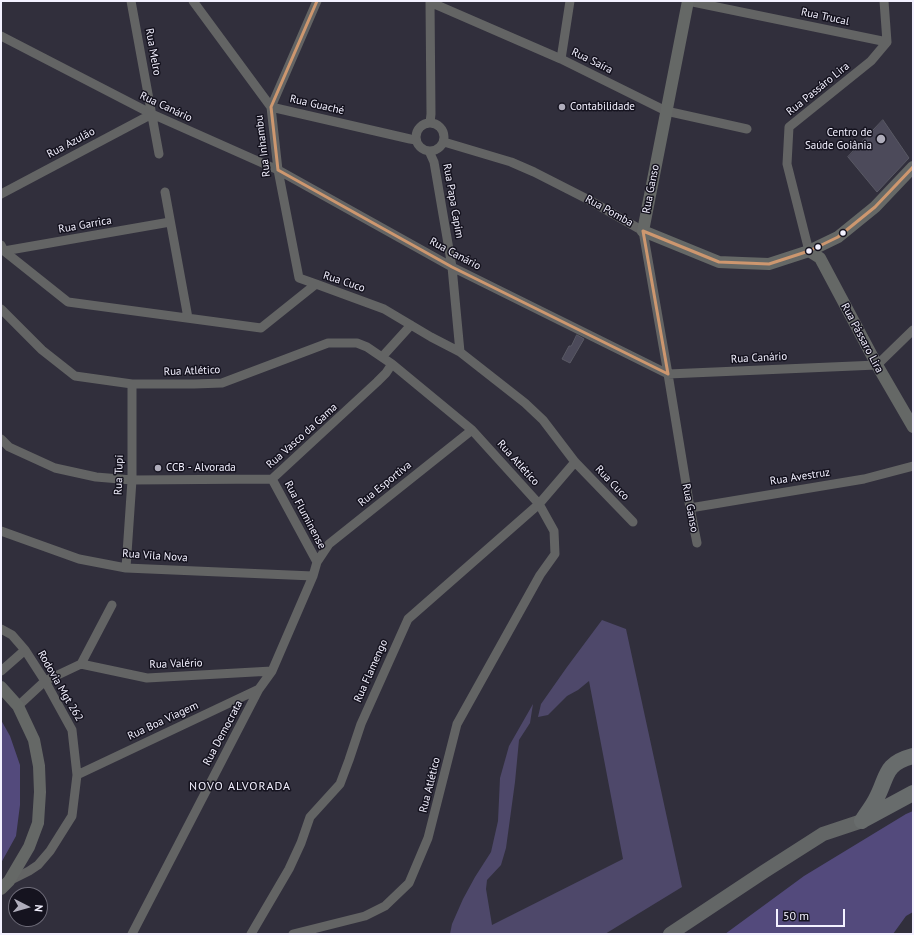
<!DOCTYPE html>
<meta charset="utf-8">
<style>
body{margin:0}
#map{position:relative;width:914px;height:935px;overflow:hidden;background:#312f3c;font-family:"PT Sans",sans-serif}
canvas{display:block}
.frame{position:absolute;inset:0;border:2px solid #f3f1ff;pointer-events:none}
.north{position:absolute;left:8px;top:887px;width:40px;height:40px;box-sizing:border-box;background:#15131f;border:1px solid #6e6c79;border-radius:50%;rotate:96deg;font-size:11px;font-weight:700;line-height:16px;text-align:center;color:#f3f1ff}
.north::after{content:'';display:block;margin:auto;width:14px;height:18px;background:#afadbb;clip-path:polygon(50% 0,100% 100%,50% 72%,0 100%)}
.scale{position:absolute;left:776px;top:909px;width:69px;height:18px;box-sizing:border-box;border:2px solid #f3f1ff;border-top:0;padding-left:5px;font-size:12px;line-height:14px;white-space:nowrap;color:#f3f1ff;-webkit-text-stroke:3px #15131f;paint-order:stroke}
</style>
<div id="map">
<canvas width="914" height="935"></canvas>
<div class="frame"></div>
<div class="north">N</div>
<div class="scale">50 m</div>
</div>
<script>
const g = document.querySelector('canvas').getContext('2d');
g.lineJoin = 'round';
function fill(path, color) { g.fillStyle = color; g.fill(path, 'evenodd'); }
function trace(path, color, width, dash) { g.strokeStyle = color; g.lineWidth = width; g.lineCap = dash ? 'butt' : 'round'; g.setLineDash(dash || []); g.stroke(path); }
function drawText(font, color, halo, rows, align = 'center') {
  g.font = font + ' "PT Sans",sans-serif'; g.lineWidth = 3; g.setLineDash([]); g.textBaseline = 'middle'; g.strokeStyle = halo; g.fillStyle = color; for (const [text, x, y, turn = 0] of rows) {
    g.save(); g.translate(x, y); g.rotate((+turn || 0) * Math.PI / 180); g.textAlign = isNaN(turn) ? turn : align; if (halo) g.strokeText(text, 0, 0); g.fillText(text, 0, 0); g.restore();
  }
}
const green = new Path2D(`
 M 602,620 L 626,629 L 682,887 L 605,934 L 450,934 L 452,924 L 463,899 L 475,877 L 491,852 L 498,821 L 500,778 L 509,746 L 533,704 L 530,723 L 519,740 L 515,782 L 506,848 L 501,865 L 487,880 L 486,889 L 492,925 L 623,859 L 589,681 L 578,690 L 567,696 L 548,715 L 538,717 L 541,704 L 567,667 Z`);
const forest = new Path2D(`
 M 1,720 L 10,736 L 20,765 L 20,805 L 16,836 L 1,863 Z
 M 913,811 L 913,912 L 906,916 L 893,934 L 725,934 L 804,876 L 906,814 Z`);
const building = new Path2D(`
 M 883,120 L 909,158 L 877,192 L 848,157 Z
 M 577,335 L 584,339 L 570,363 L 562,359 L 569,346 L 571,346 Z`);
const street = new Path2D(`
 M 131,1 L 159,154
 M 193,1 L 271,107 L 410,139 L 416,140
 M 430,1 L 431,114 L 430,123
 M 688,1 L 887,42
 M 430,2 L 561,59 L 666,111 L 747,129
 M 1,36 L 152,114 L 278,170 L 452,267 L 668,374 L 877,365 L 913,330
 M 561,59 L 570,1
 M416 137a14 14 0 1 1 28 0a14 14 0 1 1-28 0Z
 M 444,142 L 511,162 L 534,172 L 589,200 L 643,231 L 668,374 L 690,508 L 697,543
 M 429,151 L 434,162 L 452,267 L 460,352
 M 165,192 L 188,318
 M 1,194 L 152,114
 M 1,245 L 4,251 L 68,302 L 261,328 L 316,284 L 384,309 L 431,337 L 460,352 L 525,403 L 543,420 L 575,462 L 633,522
 M 4,251 L 170,222
 M 809,251 L 787,164 L 789,127 L 871,61 L 887,42 L 884,1
 M 316,284 L 299,278 L 278,170 L 271,107 L 317,1
 M 1,309 L 42,350 L 75,376 L 132,384 L 194,384 L 222,383 L 328,343 L 357,343 L 367,347 L 392,364 L 472,430 L 539,504 L 554,531 L 555,554 L 540,575 L 457,724 L 428,838 L 409,883 L 385,906 L 365,916 L 293,934
 M 382,357 L 411,325
 M 1,439 L 9,447 L 55,468 L 96,477 L 132,480 L 272,479 L 377,382 L 386,373 L 392,364
 M 272,479 L 317,562
 M 690,508 L 864,479 L 913,466
 M 1,531 L 79,559 L 126,568 L 313,576
 M 126,568 L 132,480 L 132,384
 M 1,629 L 12,635 L 25,650 L 45,681 L 72,730 L 77,775 L 72,816 L 50,851 L 38,865 L 29,871 L 9,881
 M 81,664 L 147,678 L 272,671
 M 1,671 L 25,650
 M 18,706 L 45,681 L 81,664 L 112,605
 M 77,775 L 259,689
 M 132,934 L 259,689 L 272,671 L 313,576 L 317,562 L 329,544 L 472,430
 M 251,934 L 289,869 L 301,843 L 310,817 L 340,784 L 349,760 L 361,724 L 408,619 L 539,504 L 575,462`);
const secondary = new Path2D(`
 M 688,1 L 643,231 L 719,262 L 742,263 L 769,264 L 809,251 L 838,237 L 875,207 L 913,167
 M 809,251 L 820,258 L 877,365 L 913,427
 M 1,687 L 18,706 L 34,740 L 39,766 L 40,792 L 38,823 L 29,847 L 9,881 L 1,889`);
const primary = new Path2D(`
 M 670,934 L 765,871 L 823,834 L 862,821`);
const highway = new Path2D(`
 M 863,820 L 913,793
 M 862,821 C 866,814 872,807 876,799 C 888,777 883,764 913,756`);
const bus1 = new Path2D(`
 M 317,1 L 271,107 L 278,170 L 452,267 L 668,374
 M 643,231 L 719,262 L 769,264 L 809,251 L 838,237 L 875,207 L 913,167
 M 643,231 L 668,374`);
const markers = [
 [562,107,4,"#afadbb"],
 [881,139,5,"#afadbb"],
 [843,233,3.5,"#f3f1ff"],
 [818,247,3.5,"#f3f1ff"],
 [809,251,3.5,"#f3f1ff"],
 [158,468,4,"#afadbb"]
];
const streetNames = [
 ["Rua Trucal",825,17,12],
 ["Rua Melro",153,52,80],
 ["Rua Saíra",592,61,26],
 ["Rua Passáro Lira",818,89,-39],
 ["Rua Guaché",317,105,13],
 ["Rua Canário",166,107,25],
 ["Rua Azulão",71,143,-28],
 ["Rua Inhambu",263,146,-97],
 ["Rua Ganso",651,189,-79],
 ["Rua Papa Capim",453,201,80],
 ["Rua Pomba",609,211,29],
 ["Rua Garrica",85,225,-10],
 ["Rua Canário",455,254,28],
 ["Rua Cuco",344,282,18],
 ["Rua Pássaro Lira",862,338,62],
 ["Rua Canário",759,358,-3],
 ["Rua Atlético",192,371,-2],
 ["Rua Vasco da Gama",302,436,-42],
 ["Rua Atlético",518,463,48],
 ["Rua Tupi",119,475,-88],
 ["Rua Avestruz",800,477,-9],
 ["Rua Cuco",612,483,46],
 ["Rua Esportiva",385,484,-39],
 ["Rua Ganso",690,508,80],
 ["Rua Fluminense",305,515,62],
 ["Rua Vila Nova",155,556,4],
 ["Rua Valério",176,664,-2],
 ["Rua Flamengo",371,671,-66],
 ["Rodovia Mgt 262",60,686,60],
 ["Rua Boa Viagem",163,721,-25],
 ["Rua Democrata",223,733,-62],
 ["Rua Atlético",430,785,-76]
];
const poiNames = [
 ["Contabilidade",570,107],
 ["Centro de",872,133,"right"],
 ["Saúde Goiânia",872,146,"right"],
 ["CCB - Alvorada",166,468]
];
const neighbourhoodNames = [
 ["NOVO ALVORADA",240,787]
];
fill(green, '#4e486a');
fill(forest, '#534a7c');
fill(building, '#4c4a5a');
trace(building, '#595964', 1);
trace(street, '#636464', 9);
trace(secondary, '#656866', 12);
trace(primary, '#636666', 14);
trace(highway, '#686c6c', 16);
trace(bus1, '#cd976f', 3);
for (const [x, y, r, color] of markers) { const dot = new Path2D(); dot.arc(x, y, r, 0, 2 * Math.PI); g.fillStyle = color; g.fill(dot); trace(dot, '#15131f', 1.5); }
drawText('11px', '#f3f1ff', '#15131f', streetNames);
drawText('11px', '#f3f1ff', '#15131f', poiNames, 'left');
g.letterSpacing = '1px';
drawText('12px', '#f3f1ff', '#15131f', neighbourhoodNames);
g.letterSpacing = '0px';
</script>
